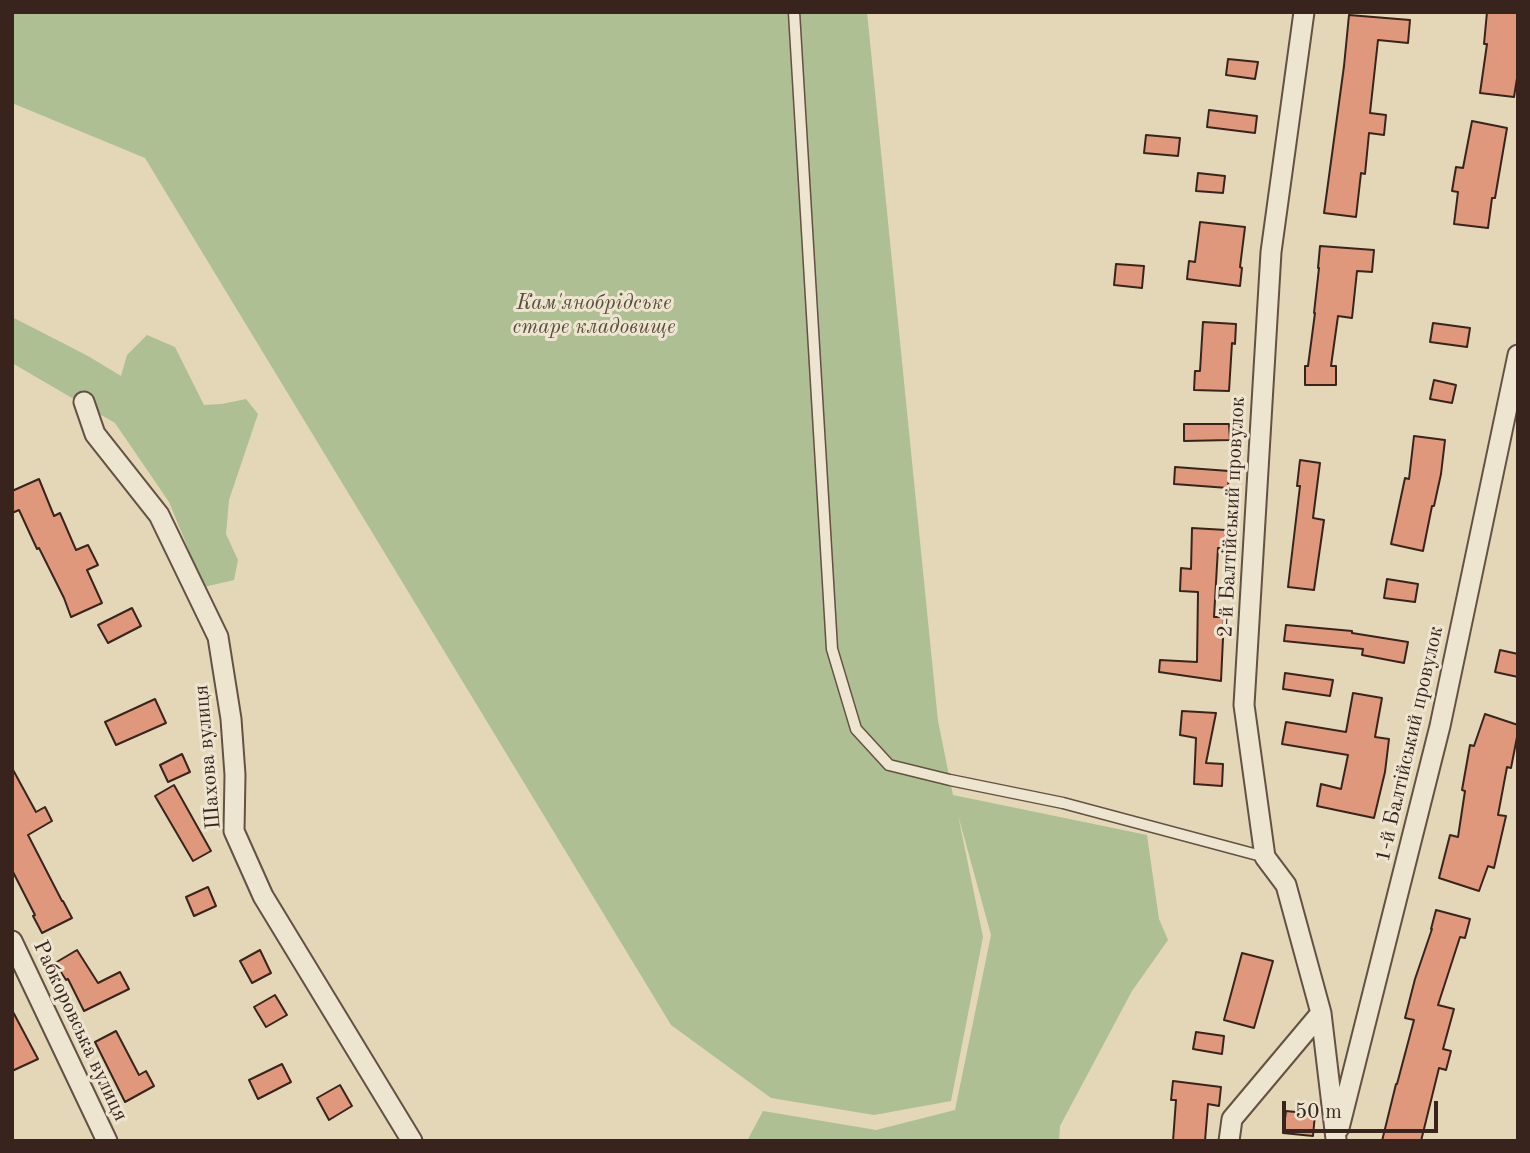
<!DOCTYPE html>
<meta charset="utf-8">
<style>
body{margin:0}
#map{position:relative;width:1530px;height:1153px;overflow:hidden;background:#e3d7b7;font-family:"Old Standard TT",serif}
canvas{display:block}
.frame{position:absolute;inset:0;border:14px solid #38241c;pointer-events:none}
.scale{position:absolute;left:1282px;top:1101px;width:156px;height:32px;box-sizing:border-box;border:4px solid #38241c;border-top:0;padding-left:9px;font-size:21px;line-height:24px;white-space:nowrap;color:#38241c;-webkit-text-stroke:5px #ede5d0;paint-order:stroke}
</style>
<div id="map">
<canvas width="1530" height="1153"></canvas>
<div class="frame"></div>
<div class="scale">50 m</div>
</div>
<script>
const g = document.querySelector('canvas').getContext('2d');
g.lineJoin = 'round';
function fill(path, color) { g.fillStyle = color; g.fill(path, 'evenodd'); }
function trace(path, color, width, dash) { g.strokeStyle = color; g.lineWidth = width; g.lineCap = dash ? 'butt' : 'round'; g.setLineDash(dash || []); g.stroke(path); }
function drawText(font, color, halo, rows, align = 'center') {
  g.font = font + ' "Old Standard TT",serif'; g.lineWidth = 6; g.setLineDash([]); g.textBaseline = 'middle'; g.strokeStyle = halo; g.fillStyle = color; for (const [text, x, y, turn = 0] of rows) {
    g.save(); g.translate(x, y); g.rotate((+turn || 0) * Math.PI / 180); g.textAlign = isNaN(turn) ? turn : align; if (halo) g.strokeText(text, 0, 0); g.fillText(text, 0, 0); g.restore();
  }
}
const green = new Path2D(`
 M 12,12 L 867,12 L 938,721 L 953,795 L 1147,835 L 1159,919 L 1168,940 L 1132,991 L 1060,1126 L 1059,1141 L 747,1141 L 763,1111 L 876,1130 L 955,1110 L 991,935 L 958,815 L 983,937 L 951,1101 L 874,1115 L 771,1098 L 671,1025 L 145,158 L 12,103 Z
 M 12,317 L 88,356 L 121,376 L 127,355 L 147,335 L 175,347 L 204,405 L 222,404 L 246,399 L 258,414 L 229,500 L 226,534 L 238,560 L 234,580 L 204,587 L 169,502 L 115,423 L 12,363 Z`);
const building = new Path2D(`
 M 1487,12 L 1518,12 L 1518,72 L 1514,97 L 1480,93 L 1487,44 L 1484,44 Z
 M 1349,15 L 1410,20 L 1408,43 L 1378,40 L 1370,113 L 1386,115 L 1384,135 L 1369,133 L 1365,174 L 1361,173 L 1356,217 L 1324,213 L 1344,66 Z
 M 1228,59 L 1258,62 L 1255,79 L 1226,75 Z
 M 1209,110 L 1257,116 L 1255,133 L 1207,127 Z
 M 1472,121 L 1507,128 L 1495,198 L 1492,198 L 1488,228 L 1454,224 L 1458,192 L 1452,191 L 1456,167 L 1463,168 Z
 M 1146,135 L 1180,138 L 1178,156 L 1144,153 Z
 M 1198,173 L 1225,176 L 1223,193 L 1196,191 Z
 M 1200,222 L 1245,227 L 1240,267 L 1242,268 L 1240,286 L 1187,279 L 1189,261 L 1195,262 Z
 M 1320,246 L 1374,250 L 1372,272 L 1357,271 L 1352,318 L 1338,316 L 1331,366 L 1336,366 L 1336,385 L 1305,385 L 1305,366 L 1308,366 L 1315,313 L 1314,313 L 1319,268 L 1318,268 Z
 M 1116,264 L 1144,266 L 1142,288 L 1114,285 Z
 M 1203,322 L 1236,324 L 1235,344 L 1232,343 L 1229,391 L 1194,390 L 1195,371 L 1200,371 Z
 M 1433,323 L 1470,328 L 1467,347 L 1430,342 Z
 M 1434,380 L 1456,385 L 1452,403 L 1430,399 Z
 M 1184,424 L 1229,424 L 1230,440 L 1184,441 Z
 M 1414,436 L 1445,440 L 1441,474 L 1434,506 L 1432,506 L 1423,551 L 1391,544 L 1405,478 L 1409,479 Z
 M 1300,460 L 1320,463 L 1313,518 L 1324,520 L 1314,590 L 1288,587 L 1300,486 L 1297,486 Z
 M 1175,467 L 1229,471 L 1228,488 L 1174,484 Z
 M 39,479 L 54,516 L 60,513 L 76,550 L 88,545 L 98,565 L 87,570 L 102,603 L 71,617 L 64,598 L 39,548 L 37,549 L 19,510 L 12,513 L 12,491 Z
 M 1192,528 L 1226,530 L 1225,549 L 1218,548 L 1214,617 L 1224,617 L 1221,681 L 1159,672 L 1160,660 L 1197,662 L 1198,592 L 1180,591 L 1181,568 L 1191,569 Z
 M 1387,579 L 1418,584 L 1415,602 L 1384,598 Z
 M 132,608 L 141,626 L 108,643 L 98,625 Z
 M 1286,625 L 1352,631 L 1352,633 L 1408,642 L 1404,663 L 1362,655 L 1363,649 L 1284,641 Z
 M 1500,650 L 1518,654 L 1518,677 L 1495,672 Z
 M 1285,673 L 1333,680 L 1330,696 L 1283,689 Z
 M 1353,693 L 1382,698 L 1375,737 L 1389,739 L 1385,772 L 1374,818 L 1317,806 L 1321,784 L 1341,789 L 1348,755 L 1282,744 L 1286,722 L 1346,732 Z
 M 155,699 L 166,723 L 116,745 L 105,722 Z
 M 1182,711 L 1216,713 L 1206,763 L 1223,764 L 1222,786 L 1194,784 L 1196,738 L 1180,735 Z
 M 1485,714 L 1518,725 L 1518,732 L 1511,768 L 1507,767 L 1498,815 L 1506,816 L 1494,868 L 1488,866 L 1479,891 L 1439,878 L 1450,835 L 1458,837 L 1465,791 L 1462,790 L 1470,745 L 1474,746 Z
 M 182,754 L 190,772 L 168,782 L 160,765 Z
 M 12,768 L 36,812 L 45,807 L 52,821 L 28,835 L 62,901 L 63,901 L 72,918 L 42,933 L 33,916 L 35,915 L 12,870 Z
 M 174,785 L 211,851 L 193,861 L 155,796 Z
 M 208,887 L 216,906 L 194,916 L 186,897 Z
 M 1436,910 L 1470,919 L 1465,938 L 1460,937 L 1438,1005 L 1454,1009 L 1443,1049 L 1451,1051 L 1446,1070 L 1439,1068 L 1421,1141 L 1382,1141 L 1396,1084 L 1397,1084 L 1414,1020 L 1405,1018 L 1415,979 L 1432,929 L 1431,929 Z
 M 77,950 L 98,983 L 120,972 L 129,989 L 84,1011 L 68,979 L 66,980 L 55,963 Z
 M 260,950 L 271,973 L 252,983 L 240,961 Z
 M 1242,953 L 1273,961 L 1254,1028 L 1224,1020 Z
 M 275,995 L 287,1015 L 266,1027 L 254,1007 Z
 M 12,1010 L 38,1059 L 12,1071 Z
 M 116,1031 L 139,1075 L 146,1071 L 154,1086 L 125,1102 L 95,1042 Z
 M 1196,1032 L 1224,1036 L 1222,1054 L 1193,1049 Z
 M 282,1064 L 291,1082 L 258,1099 L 249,1080 Z
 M 1173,1081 L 1221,1087 L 1219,1106 L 1208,1104 L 1205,1141 L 1173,1141 L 1176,1100 L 1171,1100 Z
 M 340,1085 L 352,1106 L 329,1120 L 317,1098 Z
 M 1286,1111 L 1315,1114 L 1313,1136 L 1283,1133 Z`);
const lane = new Path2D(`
 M 794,12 L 832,649 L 856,729 L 889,765 L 950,780 L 1063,803 L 1265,857`);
const street = new Path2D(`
 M 1304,12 L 1271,252 L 1244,705 L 1265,857 L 1286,885 L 1321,1013 L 1336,1139
 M 84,402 L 95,434 L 159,515 L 218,637 L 231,719 L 235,775 L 234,831 L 263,896 L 412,1141
 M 12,941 L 107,1141
 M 1339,1128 L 1440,726 L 1518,355
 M 1229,1141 L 1232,1119 L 1321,1013`);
const parkNames = [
 ["Кам'янобрідське",594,303],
 ["старе кладовище",594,327]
];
const streetNames = [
 ["2-й Балтійський провулок",1232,517,-87],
 ["1-й Балтійський провулок",1410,744,-77],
 ["Шахова вулиця",208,757,-95],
 ["Рабкоровська вулиця",80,1031,65]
];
fill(green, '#aebf93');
fill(building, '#df987b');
trace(building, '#38241c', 2);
trace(lane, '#635143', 13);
trace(street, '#635143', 23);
trace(lane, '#ede5d0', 10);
trace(street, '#ede5d0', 19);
drawText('italic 21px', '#564b3a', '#ede5d0', parkNames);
drawText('21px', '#38241c', '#ede5d0', streetNames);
</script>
